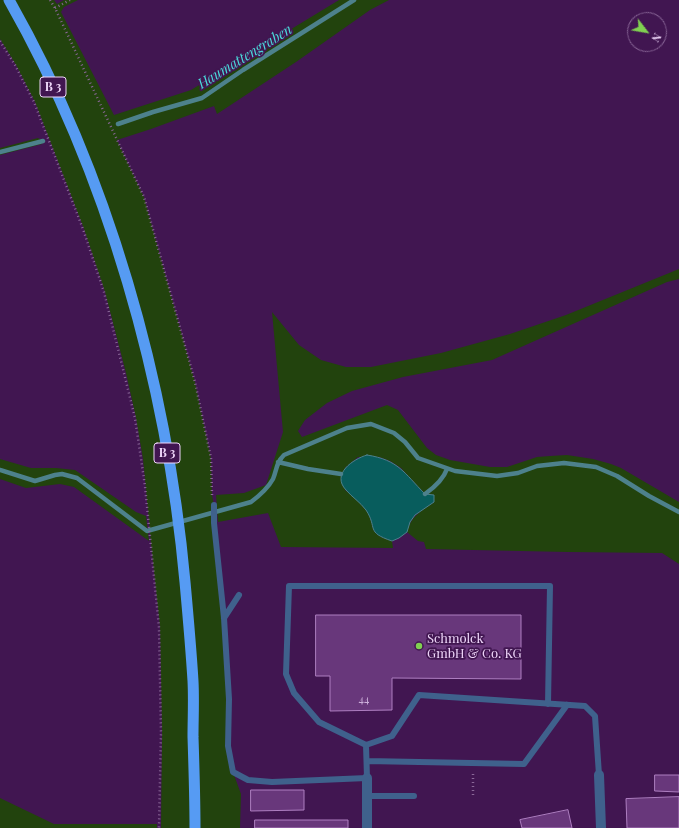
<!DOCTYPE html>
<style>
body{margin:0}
#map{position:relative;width:679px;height:828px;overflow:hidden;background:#411651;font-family:"Playfair Display",serif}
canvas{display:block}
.north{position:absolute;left:627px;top:12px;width:40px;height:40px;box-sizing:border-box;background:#411651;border:1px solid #866394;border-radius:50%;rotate:121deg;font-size:11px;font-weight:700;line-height:16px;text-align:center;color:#eed6f9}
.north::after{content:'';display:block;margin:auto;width:14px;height:18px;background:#80d051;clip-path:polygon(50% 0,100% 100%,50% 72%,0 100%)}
</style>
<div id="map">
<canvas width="679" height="828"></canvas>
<div class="north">N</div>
</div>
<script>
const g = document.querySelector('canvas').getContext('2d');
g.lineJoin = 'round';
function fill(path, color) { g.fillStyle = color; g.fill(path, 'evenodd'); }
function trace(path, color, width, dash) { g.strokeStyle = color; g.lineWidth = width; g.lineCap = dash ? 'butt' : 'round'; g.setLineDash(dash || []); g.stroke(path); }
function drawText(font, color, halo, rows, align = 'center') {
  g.font = font + ' "Playfair Display",serif'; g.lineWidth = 3.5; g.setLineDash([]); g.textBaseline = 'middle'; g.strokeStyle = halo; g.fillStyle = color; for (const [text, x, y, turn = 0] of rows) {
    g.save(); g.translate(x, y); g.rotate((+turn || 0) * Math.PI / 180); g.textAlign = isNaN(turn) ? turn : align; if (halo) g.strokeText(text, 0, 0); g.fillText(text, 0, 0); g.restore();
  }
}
const green = new Path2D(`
 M 0,0 L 54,0 L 57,4 L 64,0 L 78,0 L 64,7 L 61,12 L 114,115 L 191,90 L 339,0 L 389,0 L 370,10 L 296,62 L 217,114 L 214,106 L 151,129 L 117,140 L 144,197 L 195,382 L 211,458 L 212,495 L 214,505 L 224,618 L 228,746 L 233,772 L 241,794 L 240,828 L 161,828 L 162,733 L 160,627 L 152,554 L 143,459 L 136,418 L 126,373 L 105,292 L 84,229 L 35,102 L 16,65 L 0,39 Z
 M 38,138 L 43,141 L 42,144 L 0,155 L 0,148 Z
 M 679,269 L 679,279 L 667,282 L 492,360 L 403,377 L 352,391 L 327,403 L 305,420 L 298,431 L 302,437 L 387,405 L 398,410 L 427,448 L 436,455 L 450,460 L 490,467 L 507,467 L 537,457 L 550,456 L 567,455 L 593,459 L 611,464 L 621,468 L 679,502 L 679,564 L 662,553 L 568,552 L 426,549 L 424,542 L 418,541 L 407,532 C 410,517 422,510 434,502 L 418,487 L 401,468 L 390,461 L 379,457 L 358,457 L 345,468 L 345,490 C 353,496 360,502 366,510 C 378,528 365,532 392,541 L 393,548 L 281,547 L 268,513 L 218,522 L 216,495 L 244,493 L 266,485 L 283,432 L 272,312 L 299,345 L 321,360 L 346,367 L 371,367 L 441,353 L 510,334 L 566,315 Z
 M 0,459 L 31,468 L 56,468 L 75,470 L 136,512 L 146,516 L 149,541 L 74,487 L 60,484 L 26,488 L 0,479 Z
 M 0,798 L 54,824 L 157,824 L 157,828 L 0,828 Z`);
const water = new Path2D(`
 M 367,455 C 399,460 404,473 425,494 L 434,495 L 434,502 L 415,515 L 410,522 L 407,532 L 399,538 L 392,541 C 365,532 378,528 366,510 C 360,502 352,497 346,490 C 331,474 353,459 367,455 Z`);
const stream = new Path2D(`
 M 118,124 L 153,112 L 202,98 L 243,70 L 354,0
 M 0,152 L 43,141
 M 278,462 L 308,469 L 341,474
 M 0,470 L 35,481 L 55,475 L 62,474 L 77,478 L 147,531 L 251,502 C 259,496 268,488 273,479 C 277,469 276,463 284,455 L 347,428 L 371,424 L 394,433 L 405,442 L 418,458 L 455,471 L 497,476 L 518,473 L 537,466 L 564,463 L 596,467 L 617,476 L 649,496 L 679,512
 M 425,494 C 435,487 443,480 447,469`);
const building = new Path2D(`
 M 316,615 L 521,615 L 521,679 L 392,678 L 392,710 L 330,711 L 330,676 L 316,676 Z
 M 655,775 L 679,775 L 679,792 L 655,791 Z
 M 251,790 L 304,790 L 304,810 L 251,811 Z
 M 679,797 L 679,828 L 627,828 L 626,799 Z
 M 568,810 L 572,828 L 522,828 L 520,820 Z
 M 255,820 L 348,820 L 348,828 L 255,828 Z`);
const path = new Path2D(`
 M 50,0 L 55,8 L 144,197 L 195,382 L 211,458 L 212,495
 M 55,8 L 70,0
 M 0,41 L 15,65 L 34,102 L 83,229 L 104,292 L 135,418 L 145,486 L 159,627 L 161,733 L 159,828
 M 473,774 L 473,797`);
const service = new Path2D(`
 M 214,505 L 214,523 L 224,618 L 229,699 L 228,746 L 233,772 L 248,780 L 272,782 L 367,778 L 366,745 L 392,736 L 419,695 L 585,706 L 595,716 L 599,775
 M 224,618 L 239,595
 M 366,745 L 319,722 L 294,693 L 286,674 L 289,586 L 550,586 L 548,704
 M 367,761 L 524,764 L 567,705
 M 367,796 L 414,796`);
const minor = new Path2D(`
 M 599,775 L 601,828
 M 367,828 L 367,778`);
const trunk = new Path2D(`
 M 9,0 C 108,174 167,383 185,582 C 188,615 191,648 193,681 C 194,700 193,719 193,737 C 194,768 195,798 195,828`);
const markers = [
 [419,646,4,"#80d051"]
];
const numberNames = [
 ["44",364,700]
];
const shields = [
 [53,87,26],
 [167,453,26]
];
const shieldNames = [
 ["B 3",53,87],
 ["B 3",167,453]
];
const poiNames = [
 ["Schmolck",427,639],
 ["GmbH & Co. KG",427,654]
];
const waterNames = [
 ["Haumattengraben",245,57,-32]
];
fill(green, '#22430d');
fill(water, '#085d5d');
trace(water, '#4d818c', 1);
trace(stream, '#4d818c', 4.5);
fill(building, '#68377b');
trace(building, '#ae7fc1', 1);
trace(path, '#8a6798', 2.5, [1, 3]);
trace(service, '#3f618c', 6);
trace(minor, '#3f618c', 10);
trace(trunk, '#569bf3', 11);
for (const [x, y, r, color] of markers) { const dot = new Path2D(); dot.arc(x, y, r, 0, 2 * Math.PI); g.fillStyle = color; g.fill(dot); trace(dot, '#411651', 1.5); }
drawText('11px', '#ccaeda', null, numberNames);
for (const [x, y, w] of shields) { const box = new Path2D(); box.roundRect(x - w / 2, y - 10, w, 20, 3); g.fillStyle = '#411651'; g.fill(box); trace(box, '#eed6f9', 1); }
drawText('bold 12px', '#eed6f9', null, shieldNames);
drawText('13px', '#eed6f9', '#411651', poiNames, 'left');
drawText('italic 14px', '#4bdadb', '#411651', waterNames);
</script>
